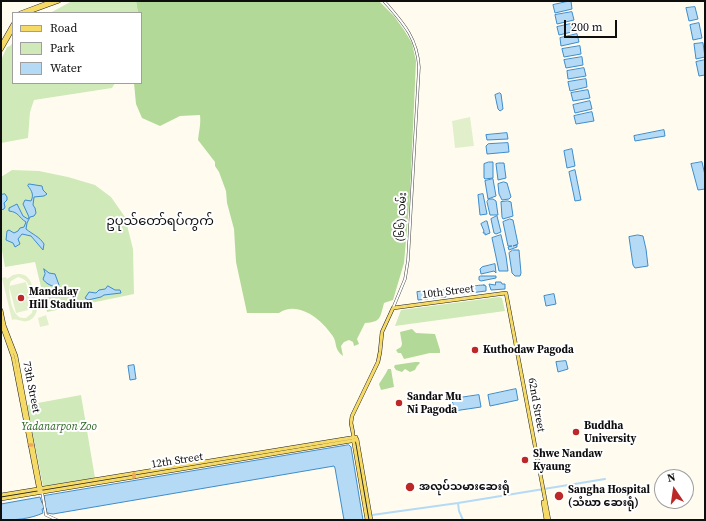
<!DOCTYPE html>
<meta charset="utf-8">
<style>
body{margin:0}
#map{position:relative;width:706px;height:521px;overflow:hidden;background:#fffcef;font-family:"Source Serif 4",serif}
canvas{display:block}
.frame{position:absolute;inset:0;border:2px solid #0e0e0e;pointer-events:none}
.legend{position:absolute;left:12px;top:12px;width:130px;height:72px;box-sizing:border-box;background:#fff;border:1px solid #9f9f9f;margin:0;padding:5px 7px;list-style:none;font-size:12px;color:#0e0e0e}
.legend li{display:flex;align-items:center;gap:8px;height:20px}
.legend b{width:20px;border:1px solid #9f9f9f}
.north{position:absolute;left:654px;top:469px;width:40px;height:40px;box-sizing:border-box;background:#fff;border:1px solid #9f9f9f;border-radius:50%;rotate:347deg;font-size:11px;font-weight:700;line-height:16px;text-align:center;color:#0e0e0e}
.north::after{content:'';display:block;margin:auto;width:14px;height:18px;background:#bc2828;clip-path:polygon(50% 0,100% 100%,50% 72%,0 100%)}
.scale{position:absolute;left:564px;top:20px;width:53px;height:18px;box-sizing:border-box;border:2px solid #0e0e0e;border-top:0;padding-left:5px;font-size:12px;line-height:14px;white-space:nowrap;color:#0e0e0e;-webkit-text-stroke:3px #fff;paint-order:stroke}
</style>
<div id="map">
<canvas width="706" height="521"></canvas>
<div class="frame"></div>
<ul class="legend">
<li><b style="height:5px;background:#f6da68"></b>Road</li>
<li><b style="height:11px;background:#d0e9b9"></b>Park</li>
<li><b style="height:11px;background:#b5daf5"></b>Water</li>
</ul>
<div class="north">N</div>
<div class="scale">200 m</div>
</div>
<script>
const g = document.querySelector('canvas').getContext('2d');
g.lineJoin = 'round';
function fill(path, color) { g.fillStyle = color; g.fill(path, 'evenodd'); }
function trace(path, color, width, dash) { g.strokeStyle = color; g.lineWidth = width; g.lineCap = dash ? 'butt' : 'round'; g.setLineDash(dash || []); g.stroke(path); }
function drawText(font, color, halo, rows, align = 'center') {
  g.font = font + ' "Source Serif 4","Noto Sans Myanmar",serif'; g.lineWidth = 4; g.setLineDash([]); g.textBaseline = 'middle'; g.strokeStyle = halo; g.fillStyle = color; for (const [text, x, y, turn = 0] of rows) {
    g.save(); g.translate(x, y); g.rotate((+turn || 0) * Math.PI / 180); g.textAlign = isNaN(turn) ? turn : align; if (halo) g.strokeText(text, 0, 0); g.fillText(text, 0, 0); g.restore();
  }
}
const green = new Path2D(`
 M 72,1 L 136,1 L 138,13 L 50,13 Z
 M 13,42 L 13,83 L 115,83 L 112,88 L 34,100 L 30,112 L 28,138 L 1,143 L 1,60 L 7,47 L 10,46 Z
 M 12,170 L 39,171 L 68,177 L 95,185 L 111,197 L 125,217 L 133,249 L 134,294 L 47,312 L 35,262 L 5,267 L 1,245 L 1,177 Z
 M 499,297 L 502,298 L 505,311 L 395,326 L 401,310 Z
 M 81,395 L 95,478 L 43,486 L 27,405 Z`);
const forest = new Path2D(`
 M 136,1 L 379,1 L 394,16 L 404,30 L 412,43 L 416,61 L 410,194 L 404,263 L 393,300 L 384,303 C 380,318 381,322 365,323 L 357,339 L 359,344 L 354,346 L 353,342 L 349,340 L 344,342 L 341,346 L 343,356 C 333,348 338,343 332,335 C 321,319 298,300 279,313 L 247,313 L 236,262 L 234,229 L 227,203 L 226,191 L 219,172 L 215,166 L 215,162 L 198,140 C 199,131 201,124 200,115 L 180,116 L 160,126 L 142,118 L 136,104 L 134,83 L 141,83 L 141,13 L 138,13 Z
 M 412,329 L 416,333 L 435,334 L 440,350 L 440,353 L 430,353 L 404,359 L 401,353 L 398,353 L 396,350 L 401,347 L 402,344 L 400,332 Z
 M 415,362 L 419,362 L 420,363 L 417,366 L 415,370 L 410,372 L 405,369 L 402,372 L 396,370 L 394,367 L 395,365 Z
 M 388,369 L 391,369 L 394,387 L 381,390 L 379,384 L 386,373 Z`);
const pitch = new Path2D(`
 M 470,117 L 474,146 L 455,148 L 452,121 Z
 M 18,274 C 23,274 26,275 29,279 C 33,284 37,304 37,310 C 36,314 34,318 30,320 C 23,324 19,318 12,320 L 2,278 L 6,277 L 7,279 L 13,275 ZM 18,277 C 21,278 24,279 27,282 C 30,287 34,307 32,313 L 26,318 C 22,318 19,318 17,315 C 11,310 7,287 11,281 Z
 M 26,282 L 32,309 L 16,313 L 9,286 Z
 M 46,315 L 49,325 L 40,327 L 38,318 Z`);
const water = new Path2D(`
 M 571,1 L 572,9 L 555,13 L 553,5 Z
 M 695,7 L 698,19 L 689,21 L 686,8 Z
 M 572,12 L 574,20 L 557,24 L 555,15 Z
 M 575,23 L 576,31 L 559,35 L 557,27 Z
 M 699,23 L 702,38 L 693,40 L 690,25 Z
 M 577,34 L 579,42 L 561,46 L 560,38 Z
 M 703,43 L 705,57 L 696,59 L 694,44 Z
 M 580,46 L 581,54 L 564,57 L 562,49 Z
 M 582,57 L 583,65 L 566,68 L 564,60 Z
 M 705,60 L 705,75 L 699,76 L 696,62 Z
 M 584,68 L 586,76 L 568,79 L 567,71 Z
 M 586,79 L 587,87 L 570,91 L 568,82 Z
 M 588,90 L 590,98 L 573,101 L 571,93 Z
 M 500,93 L 501,94 L 503,109 L 500,111 L 498,109 L 495,95 Z
 M 590,101 L 592,109 L 575,113 L 573,105 Z
 M 592,112 L 594,121 L 576,124 L 574,116 Z
 M 664,130 L 665,136 L 635,141 L 634,136 Z
 M 507,133 L 508,139 L 487,140 L 486,135 Z
 M 508,143 L 509,152 L 487,154 L 486,146 L 488,144 Z
 M 572,149 L 575,166 L 567,168 L 564,151 Z
 M 489,162 L 493,162 L 493,178 L 485,179 L 484,178 L 484,164 Z
 M 702,162 L 705,175 L 705,189 L 698,190 L 691,164 Z
 M 499,163 L 504,163 L 506,178 L 498,180 L 496,164 Z
 M 575,170 L 581,200 L 575,201 L 569,172 Z
 M 493,179 L 496,196 L 488,199 L 485,181 Z
 M 504,182 L 507,183 L 511,197 L 509,199 L 502,200 L 499,194 L 498,184 Z
 M 29,184 L 42,186 L 43,190 L 47,194 L 44,196 L 34,197 L 33,205 L 35,208 L 36,213 L 34,216 L 30,217 L 27,223 L 26,229 C 32,234 40,237 44,244 L 43,250 L 31,236 L 22,234 L 18,239 L 20,244 L 15,247 L 13,243 L 6,240 L 7,231 L 9,230 L 14,233 L 18,231 L 20,228 L 24,227 L 26,222 C 19,218 19,212 9,211 L 9,208 L 17,204 L 23,216 L 28,219 L 29,217 L 23,204 L 25,200 L 31,201 C 34,195 32,191 28,186 Z
 M 5,194 L 7,197 L 7,200 L 4,203 L 5,207 L 4,209 L 1,210 L 1,195 Z
 M 483,194 L 487,214 L 480,215 L 478,195 Z
 M 489,199 L 493,199 L 496,201 L 498,215 L 490,215 L 487,202 Z
 M 508,201 L 511,202 L 513,216 L 503,219 L 502,217 L 501,202 Z
 M 497,216 L 501,232 L 496,234 L 494,233 L 491,219 Z
 M 510,219 L 513,220 L 518,244 L 513,246 L 517,245 L 517,247 L 509,250 L 508,247 L 512,246 L 508,246 L 503,222 Z
 M 486,221 L 487,221 L 490,233 L 485,235 L 485,233 L 483,233 L 484,231 L 481,224 Z
 M 501,235 L 506,256 L 508,271 L 499,271 L 492,238 Z
 M 638,235 L 643,236 L 646,249 L 648,266 L 635,268 L 633,265 L 629,237 Z
 M 513,250 L 519,250 L 521,273 L 520,276 L 515,276 L 512,273 L 509,253 Z
 M 495,264 L 496,273 L 494,271 L 481,274 L 480,269 L 482,267 Z
 M 44,269 L 49,273 L 55,274 L 59,285 L 58,287 C 52,287 45,283 43,279 L 45,274 Z
 M 481,276 L 496,276 L 496,278 L 481,281 L 479,280 L 479,277 Z
 M 496,282 L 501,282 L 502,284 L 505,284 L 505,289 L 491,290 L 489,284 L 495,285 Z
 M 484,285 L 486,286 L 486,291 L 470,293 L 469,287 C 471,286 481,285 484,285 Z
 M 108,286 L 115,290 L 120,290 L 121,293 L 104,295 L 101,297 L 88,300 L 85,298 L 89,292 L 96,293 L 99,290 L 105,289 Z
 M 466,287 L 467,289 L 465,294 L 451,295 L 451,289 L 452,289 Z
 M 446,290 L 447,293 L 446,297 L 433,298 L 431,292 L 433,291 Z
 M 427,291 L 428,299 L 418,300 L 417,292 Z
 M 554,294 L 556,304 L 546,306 L 544,296 Z
 M 566,361 L 568,369 L 558,372 L 556,362 Z
 M 134,365 L 136,379 L 130,380 L 128,366 Z
 M 516,389 L 518,400 L 490,406 L 488,395 Z
 M 479,395 L 481,407 L 454,411 L 452,399 Z
 M 349,445 L 351,447 L 363,520 L 344,520 L 335,468 L 334,466 L 53,514 L 47,513 L 46,508 L 42,509 L 43,513 C 30,519 16,520 1,520 L 1,504 L 40,497 L 42,503 L 45,502 L 44,496 Z`);
const canal = new Path2D(`
 M 458,503 L 459,511 L 463,520
 M 372,515 L 458,503 L 605,479`);
const minor = new Path2D(`
 M 384,1 C 403,23 417,37 419,67 L 408,260 L 405,279 L 393,308
 M 42,492 L 46,515 L 57,520`);
const major = new Path2D(`
 M 20,13 L 52,1
 M 26,13 L 59,1
 M 1,45 L 13,24
 M 1,50 L 13,29
 M 1,310 L 4,325 L 16,356 L 41,490
 M 1,323 L 13,357 L 39,491
 M 357,439 L 371,520
 M 1,495 L 356,437
 M 1,499 L 357,440
 M 543,502 L 546,520
 M 367,520 L 353,438 L 353,433 L 351,423 L 352,416 L 378,362 L 380,352 L 382,332 L 393,308 L 506,293 L 549,520`);
const highway = new Path2D(`
 M 30,445 L 32,445
 M 134,474 L 134,477`);
const markers = [
 [21,298,4,"#bc2828"],
 [475,350,4,"#bc2828"],
 [399,403,4,"#bc2828"],
 [576,432,4,"#bc2828"],
 [525,460,4,"#bc2828"],
 [410,487,5,"#bc2828"],
 [559,496,5,"#bc2828"]
];
const streetNames = [
 ["(၆၆) လမ်း",402,217,-87],
 ["10th Street",448,292,-7],
 ["73th Street",31,387,79],
 ["62nd Street",536,405,80],
 ["12th Street",177,461,-9]
];
const poiNames = [
 ["Mandalay",29,292],
 ["Hill Stadium",29,305],
 ["Kuthodaw Pagoda",483,350],
 ["Sandar Mu",407,397],
 ["Ni Pagoda",407,410],
 ["Buddha",584,426],
 ["University",584,439],
 ["Shwe Nandaw",533,454],
 ["Kyaung",533,467],
 ["အလုပ်သမားဆေးရုံ",419,487],
 ["Sangha Hospital",568,490],
 ["(သံဃာ ဆေးရုံ)",568,503]
];
const parkNames = [
 ["Yadanarpon Zoo",59,427]
];
const quarterNames = [
 ["ဥပုသ်တော်ရပ်ကွက်",160,222]
];
fill(green, '#d0e9b9');
fill(forest, '#b3d999');
fill(pitch, '#e1f0cb');
fill(water, '#b5daf5');
trace(water, '#3d8ccb', 1);
trace(canal, '#b5daf5', 2);
trace(minor, '#414141', 3);
trace(major, '#1f1f1f', 4);
trace(highway, '#1f1f1f', 4.5);
trace(minor, '#fff', 2);
trace(major, '#f6da68', 3);
trace(highway, '#f2a75a', 3.5);
for (const [x, y, r, color] of markers) { const dot = new Path2D(); dot.arc(x, y, r, 0, 2 * Math.PI); g.fillStyle = color; g.fill(dot); trace(dot, '#fff', 1.5); }
drawText('11px', '#0e0e0e', '#fff', streetNames);
drawText('bold 11px', '#0e0e0e', '#fff', poiNames, 'left');
drawText('italic 11px', '#2a651f', '#fff', parkNames);
drawText('13px', '#0e0e0e', '#fff', quarterNames);
</script>
